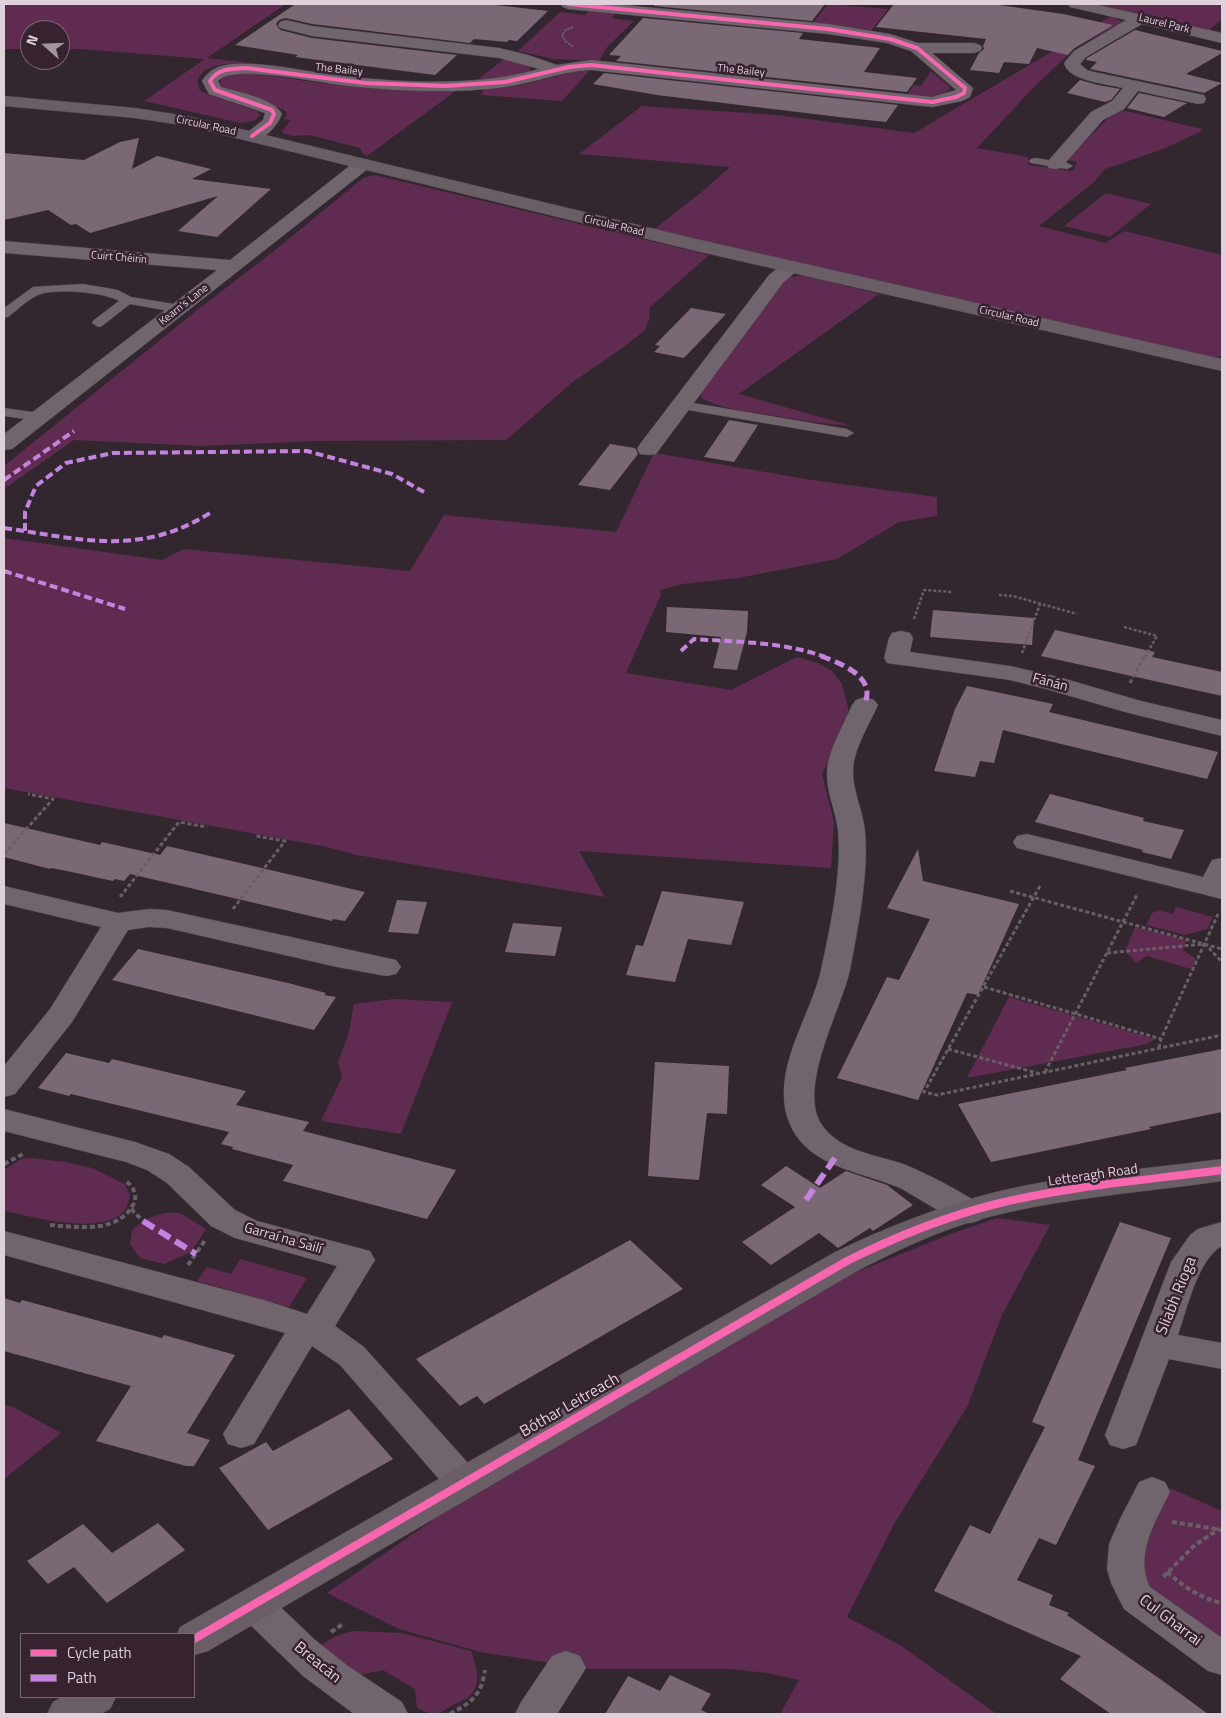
<!DOCTYPE html>
<meta charset="utf-8">
<style>
body{margin:0}
#map{position:relative;width:1226px;height:1718px;overflow:hidden;background:#32272f;font-family:"Titillium Web",sans-serif}
canvas{display:block}
.frame{position:absolute;inset:0;border:5px solid #dfd1da;pointer-events:none}
.legend{position:absolute;left:20px;top:1633px;width:175px;height:65px;box-sizing:border-box;background:#372230;border:1px solid #7a6874;margin:0;padding:6px 9px;list-style:none;font-size:15px;color:#dfd1da}
.legend li{display:flex;align-items:center;gap:10px;height:25px}
.legend b{width:25px;border:1px solid #7a6874}
.north{position:absolute;left:20px;top:20px;width:50px;height:50px;box-sizing:border-box;background:#372230;border:1px solid #7a6874;border-radius:50%;rotate:290deg;font-size:14px;font-weight:700;line-height:20px;text-align:center;color:#dfd1da}
.north::after{content:'';display:block;margin:auto;width:18px;height:22px;background:#a2969e;clip-path:polygon(50% 0,100% 100%,50% 72%,0 100%)}
</style>
<div id="map">
<canvas width="1226" height="1718"></canvas>
<div class="frame"></div>
<ul class="legend">
<li><b style="height:6px;background:#f766af"></b>Cycle path</li>
<li><b style="height:6px;background:#c483df"></b>Path</li>
</ul>
<div class="north">N</div>
</div>
<script>
const g = document.querySelector('canvas').getContext('2d');
g.lineJoin = 'round';
function fill(path, color) { g.fillStyle = color; g.fill(path, 'evenodd'); }
function trace(path, color, width, dash) { g.strokeStyle = color; g.lineWidth = width; g.lineCap = dash ? 'butt' : 'round'; g.setLineDash(dash || []); g.stroke(path); }
function drawText(font, color, halo, rows, align = 'center') {
  g.font = font + ' "Titillium Web",sans-serif'; g.lineWidth = 5; g.setLineDash([]); g.textBaseline = 'middle'; g.strokeStyle = halo; g.fillStyle = color; for (const [text, x, y, turn = 0] of rows) {
    g.save(); g.translate(x, y); g.rotate((+turn || 0) * Math.PI / 180); g.textAlign = isNaN(turn) ? turn : align; if (halo) g.strokeText(text, 0, 0); g.fillText(text, 0, 0); g.restore();
  }
}
const green = new Path2D(`
 M 4,4 L 286,4 L 207,58 L 260,64 C 242,64 206,59 197,81 L 200,91 L 258,112 L 260,115 L 254,121 L 240,123 L 144,101 L 205,59 L 82,49 L 60,49 L 60,30 L 30,30 L 30,49 L 4,49 Z
 M 828,4 L 888,9 L 871,31 L 812,24 Z
 M 1088,4 L 1222,4 L 1222,19 L 1208,31 Z
 M 589,11 L 615,13 L 612,18 L 634,21 L 608,46 L 599,61 L 553,59 L 518,51 L 560,12 L 585,15 Z
 M 1112,16 L 1122,22 L 1075,48 L 1032,89 L 977,148 L 1028,157 L 1029,165 L 1073,171 L 1077,162 L 1067,160 L 1109,117 L 1122,110 L 1202,129 L 1200,132 L 1163,149 L 1105,169 L 1093,183 L 1039,226 L 1106,243 L 1124,231 L 1222,255 L 1222,356 L 1212,358 L 653,230 L 703,191 L 730,167 L 579,154 L 642,106 L 777,115 L 914,133 L 1077,37 L 1079,33 Z
 M 504,59 L 529,66 L 531,72 L 482,81 L 480,78 Z
 M 579,70 L 590,70 L 562,101 L 481,95 L 484,89 L 518,86 Z
 M 931,71 L 949,86 L 950,90 L 933,97 L 907,95 L 914,85 L 921,86 Z
 M 250,73 L 327,84 L 457,90 L 367,156 L 363,154 L 360,148 L 309,135 L 293,136 L 282,133 L 282,131 L 291,120 L 284,119 L 287,114 L 284,110 L 219,86 L 222,76 Z
 M 375,175 L 709,255 L 650,307 L 649,320 L 645,330 L 624,347 L 574,381 L 506,440 L 318,441 L 202,446 L 74,440 L 4,489 L 4,466 L 201,307 L 274,251 L 363,178 Z
 M 1106,193 L 1151,204 L 1110,237 L 1064,226 Z
 M 801,275 L 879,294 L 739,394 L 852,426 C 822,424 793,419 763,414 C 742,411 721,409 702,398 L 701,393 L 787,278 Z
 M 654,453 L 812,480 L 937,497 L 937,516 L 899,522 L 837,559 L 738,578 L 682,584 L 660,590 L 661,595 L 626,673 L 731,690 L 797,657 L 818,663 L 832,671 L 842,684 L 849,712 L 842,733 L 822,774 L 834,822 L 831,868 L 579,851 L 605,897 L 357,855 L 327,847 L 4,788 L 4,538 L 162,560 L 184,549 L 410,571 L 444,515 L 616,532 Z
 M 1176,907 L 1213,917 L 1207,929 L 1185,935 L 1146,925 L 1152,913 L 1160,910 L 1173,914 Z
 M 1135,927 L 1187,940 L 1183,950 L 1196,959 L 1191,969 L 1147,956 L 1136,963 L 1125,951 Z
 M 1009,997 L 1155,1039 L 1147,1044 L 967,1078 Z
 M 394,999 L 452,1002 L 401,1134 L 321,1121 L 342,1077 L 338,1062 L 349,1032 L 354,1004 Z
 M 30,1158 L 66,1162 L 92,1168 L 125,1184 L 130,1195 C 129,1201 127,1208 122,1213 C 99,1235 33,1217 5,1211 L 4,1170 L 21,1159 Z
 M 165,1213 L 180,1213 L 206,1229 L 191,1252 L 164,1264 L 140,1258 L 130,1244 L 132,1230 L 146,1219 Z
 M 997,1218 L 1050,1225 L 1002,1315 L 967,1407 L 894,1524 L 847,1617 L 900,1645 L 997,1714 L 780,1714 L 799,1680 L 767,1673 L 730,1669 L 591,1669 L 480,1652 L 399,1629 L 327,1593 L 458,1503 L 677,1377 L 773,1318 L 849,1275 L 953,1233 Z
 M 240,1259 L 307,1278 L 289,1307 L 197,1281 L 207,1267 L 231,1274 Z
 M 4,1404 L 13,1407 L 61,1433 L 4,1479 Z
 M 1170,1488 L 1222,1511 L 1222,1644 L 1151,1588 L 1141,1574 L 1141,1546 Z
 M 352,1631 L 402,1633 L 471,1651 C 477,1667 483,1686 467,1698 C 463,1701 457,1703 453,1705 C 437,1715 435,1717 417,1708 L 415,1689 L 383,1670 L 360,1675 L 321,1646 L 334,1637 Z`);
const building = new Path2D(`
 M 300,4 L 487,4 L 548,11 L 517,41 L 509,40 L 507,42 L 474,39 L 470,43 L 312,24 L 286,18 L 279,20 L 276,24 L 280,30 L 312,38 L 457,55 L 435,75 L 295,57 L 298,55 L 235,45 L 294,5 Z
 M 656,4 L 825,4 L 812,21 L 654,6 Z
 M 894,4 L 992,4 L 1063,14 L 1113,25 L 1073,49 L 1068,55 L 1037,48 L 1029,64 L 1004,62 L 999,73 L 970,70 L 979,53 L 984,49 L 983,46 L 986,39 L 876,27 Z
 M 643,18 L 803,33 L 799,39 L 880,48 L 864,72 L 917,78 L 907,92 L 616,61 L 621,56 L 609,55 Z
 M 1135,30 L 1222,51 L 1222,53 L 1186,74 L 1222,83 L 1204,93 L 1090,69 L 1097,62 L 1086,60 L 1087,58 Z
 M 604,73 L 898,105 L 886,122 L 839,117 L 657,95 L 593,84 Z
 M 1080,80 L 1098,85 L 1120,89 L 1111,100 L 1105,102 L 1067,93 Z
 M 1139,93 L 1187,103 L 1164,117 L 1127,108 Z
 M 139,138 L 132,169 L 157,156 L 211,169 L 192,179 L 271,189 L 217,237 L 178,231 L 218,196 L 90,233 L 76,224 L 71,225 L 48,210 L 4,220 L 4,153 L 84,160 L 120,142 Z
 M 691,308 L 726,314 L 684,358 L 654,352 L 660,346 L 655,345 Z
 M 729,420 L 758,425 L 734,462 L 704,457 Z
 M 610,444 L 635,448 L 638,454 L 610,490 L 578,485 Z
 M 667,607 L 748,611 L 747,632 L 737,670 L 713,668 L 721,637 L 666,632 Z
 M 933,610 L 1034,618 L 1032,645 L 930,637 Z
 M 1055,630 L 1155,652 L 1152,657 L 1222,672 L 1222,696 L 1041,656 Z
 M 967,686 L 1053,704 L 1049,712 L 1218,752 L 1207,779 L 1003,730 L 994,763 L 980,761 L 975,777 L 934,771 L 955,709 Z
 M 1050,794 L 1144,818 L 1143,821 L 1184,830 L 1171,859 L 1142,852 L 1143,850 L 1035,822 Z
 M 4,823 L 100,845 L 102,842 L 160,855 L 167,846 L 365,892 L 345,921 L 333,919 L 332,921 L 130,874 L 124,881 L 115,879 L 113,881 L 62,870 L 51,868 L 50,869 L 4,857 Z
 M 918,849 L 923,881 L 1019,904 L 978,995 L 967,993 L 918,1100 L 837,1078 L 887,977 L 899,980 L 930,919 L 887,908 Z
 M 662,891 L 744,902 L 731,945 L 688,939 L 675,982 L 626,975 L 636,945 L 643,946 Z
 M 397,900 L 427,902 L 418,934 L 388,932 Z
 M 513,923 L 562,927 L 555,956 L 505,952 Z
 M 138,949 L 288,983 L 326,993 L 324,995 L 336,997 L 314,1030 L 112,980 Z
 M 1222,1049 L 1222,1112 L 1149,1127 L 1151,1129 L 991,1162 L 958,1104 L 1127,1070 L 1125,1068 Z
 M 66,1053 L 109,1063 L 112,1059 L 246,1091 L 236,1105 L 309,1122 L 303,1131 L 456,1170 L 427,1219 L 283,1181 L 293,1165 L 232,1149 L 233,1147 L 221,1144 L 229,1132 L 71,1094 L 69,1096 L 38,1088 Z
 M 655,1062 L 729,1066 L 727,1114 L 707,1113 L 699,1180 L 648,1176 Z
 M 786,1166 L 820,1188 L 846,1171 L 887,1185 L 913,1205 L 873,1231 L 870,1228 L 838,1248 L 819,1233 L 771,1265 L 742,1242 L 795,1207 L 761,1185 Z
 M 1120,1222 L 1171,1238 L 1078,1460 L 1095,1466 L 1056,1545 L 1039,1538 L 1017,1580 L 1053,1595 L 1049,1605 L 1069,1613 L 1067,1615 L 1163,1681 L 1208,1714 L 1111,1714 L 1060,1679 L 1081,1656 L 934,1591 L 970,1525 L 990,1534 L 1045,1427 L 1032,1422 Z
 M 630,1240 L 683,1289 L 484,1404 L 477,1396 L 460,1406 L 416,1359 Z
 M 4,1298 L 20,1303 L 22,1300 L 162,1338 L 164,1335 L 235,1355 L 187,1433 L 210,1440 L 194,1466 L 186,1466 L 96,1441 L 131,1386 L 4,1351 Z
 M 349,1409 L 393,1459 L 268,1530 L 219,1468 L 266,1442 L 273,1451 Z
 M 158,1523 L 185,1550 L 107,1603 L 74,1567 L 48,1584 L 27,1561 L 83,1524 L 112,1553 Z
 M 670,1675 L 711,1694 L 701,1710 L 710,1714 L 605,1714 L 628,1676 L 660,1691 Z`);
const pathFar3 = new Path2D(`
 M 573,27 L 566,30 L 562,35 L 565,41 L 574,47`);
const pathFar2 = new Path2D(`
 M 999,595 L 1013,596 L 1077,614
 M 914,619 L 924,590 L 953,592
 M 1124,627 L 1157,636 L 1145,657
 M 1022,653 L 1040,604`);
const pathFar1 = new Path2D(`
 M 1130,683 L 1145,656
 M 4,854 L 53,799 L 28,794
 M 1040,886 L 924,1092 L 937,1095 L 1222,1035
 M 1010,891 L 1222,949
 M 120,897 L 179,822 L 207,827
 M 233,909 L 285,841 L 256,836
 M 1107,953 L 1205,944 L 1222,962
 M 984,987 L 1161,1039
 M 1159,1048 L 1161,1039 L 1218,914
 M 948,1049 L 1037,1073
 M 1045,1072 L 1138,893`);
const path = new Path2D(`
 M 4,1164 L 23,1154
 M 131,1209 L 143,1221
 M 50,1225 C 78,1227 119,1234 134,1203 C 138,1193 132,1185 124,1180
 M 188,1265 L 206,1239
 M 1172,1522 L 1222,1530
 M 1167,1572 C 1184,1587 1200,1598 1222,1603
 M 1163,1577 L 1195,1545 L 1219,1529
 M 331,1632 L 343,1624
 M 450,1714 C 472,1702 481,1696 485,1670`);
const lane = new Path2D(`
 M 1035,158 L 1067,163 L 1073,166 L 1067,169 L 1031,163 L 1029,161 L 1031,159 Z
 M 83,284 L 118,290 L 131,297 L 180,305 L 186,309 L 180,313 L 130,304 L 102,326 L 98,327 L 92,323 L 94,320 L 119,301 C 103,292 59,289 41,294 C 32,296 16,311 8,317 L 4,318 L 4,308 L 33,287 Z
 M 681,401 L 847,429 L 854,433 L 847,437 L 676,408 L 674,405 Z
 M 4,408 L 39,413 L 46,417 L 39,421 L 4,416 Z`);
const street = new Path2D(`
 M 560,4 L 613,4 L 828,24 L 890,34 L 918,43 L 974,43 L 980,45 L 982,48 L 980,51 L 974,53 L 932,53 L 973,88 L 970,97 L 962,101 L 932,107 L 591,70 C 561,71 534,83 505,87 C 453,94 400,91 349,86 C 324,84 232,63 218,81 L 221,87 C 238,92 275,99 282,114 C 277,127 262,144 246,140 L 243,136 L 263,120 L 265,113 L 209,94 L 202,81 C 209,69 220,65 233,64 C 267,62 302,71 335,75 C 402,83 474,87 539,69 L 499,58 L 312,36 L 280,28 L 278,25 L 280,22 L 286,20 L 312,26 L 499,48 L 528,55 L 557,65 L 591,60 L 932,97 L 956,90 L 911,51 L 887,43 L 828,34 L 568,9 L 563,7 Z
 M 1068,4 L 1094,4 L 1222,33 L 1222,43 L 1142,24 L 1086,57 L 1080,64 L 1087,70 L 1094,72 L 1204,95 L 1206,99 L 1204,103 L 1198,104 L 1138,91 L 1124,109 L 1103,120 L 1061,168 L 1055,169 L 1049,168 L 1046,164 L 1049,160 L 1091,112 L 1112,101 L 1123,88 C 1107,84 1068,81 1064,63 L 1074,51 L 1126,20 L 1070,7 Z
 M 363,159 L 369,160 L 372,164 L 369,168 L 12,449 L 4,450 L 4,434 L 217,270 L 4,253 L 4,241 L 230,260 L 357,160 Z
 M 791,261 L 798,263 L 801,267 L 783,283 L 656,454 L 648,455 L 640,454 L 637,449 L 640,444 L 769,275 L 784,263 Z
 M 901,631 L 910,633 L 913,638 L 910,652 L 1010,666 L 1062,678 L 1141,701 L 1222,720 L 1222,736 L 1125,712 L 1046,689 L 1010,680 L 887,663 L 884,658 L 889,638 L 892,633 Z
 M 865,697 L 874,700 L 878,705 C 869,725 853,750 853,772 C 853,792 863,811 865,831 C 869,874 858,928 850,970 C 841,1010 797,1088 822,1125 C 840,1152 879,1155 906,1165 C 932,1176 956,1189 980,1204 L 984,1212 L 980,1220 C 976,1221 972,1223 969,1223 C 957,1224 915,1196 902,1189 C 862,1171 807,1168 789,1122 C 770,1071 810,1018 821,970 C 830,928 842,874 838,831 C 836,811 826,792 827,772 C 828,750 844,725 852,705 L 856,700 Z
 M 1027,834 L 1203,877 L 1212,860 L 1222,858 L 1222,899 L 1017,848 L 1013,842 L 1017,836 Z
 M 4,886 L 118,913 L 149,909 L 167,910 L 396,960 L 401,967 L 396,974 L 386,976 L 337,967 L 167,928 L 149,927 L 128,930 L 72,1022 L 15,1094 L 4,1097 L 4,1066 L 50,1009 L 101,927 L 4,904 Z
 M 4,1109 L 135,1142 L 169,1154 L 189,1167 L 235,1210 L 257,1221 L 370,1251 L 375,1260 L 335,1326 L 364,1347 L 477,1473 L 482,1483 L 477,1493 L 464,1498 L 451,1493 L 340,1365 L 312,1346 L 254,1444 L 241,1448 L 228,1444 L 223,1434 L 285,1333 L 4,1255 L 4,1231 L 264,1300 L 307,1314 L 337,1266 L 235,1238 L 211,1226 L 167,1183 L 147,1170 L 126,1162 L 4,1131 Z
 M 1222,1222 L 1222,1246 C 1198,1259 1187,1309 1178,1335 L 1222,1343 L 1222,1369 L 1169,1359 L 1136,1445 L 1123,1449 L 1110,1445 L 1105,1435 L 1171,1262 L 1190,1235 L 1198,1229 Z
 M 1152,1477 L 1165,1482 L 1170,1492 C 1156,1521 1134,1554 1150,1587 L 1222,1638 L 1222,1675 L 1208,1671 L 1124,1609 L 1111,1583 L 1107,1569 L 1109,1544 L 1120,1519 L 1139,1482 Z
 M 254,1589 L 267,1594 L 314,1639 L 348,1666 L 402,1702 L 408,1714 L 354,1714 L 303,1676 L 241,1616 L 235,1605 L 241,1594 Z
 M 566,1651 L 580,1656 L 586,1668 L 557,1714 L 515,1714 L 521,1702 L 552,1656 Z`);
const secondary = new Path2D(`
 M 4,96 L 135,108 L 187,116 L 692,238 L 1222,359 L 1222,371 L 692,250 L 187,126 L 135,118 L 4,106 Z
 M 1222,1159 L 1222,1181 C 1140,1193 1055,1198 974,1221 C 934,1233 896,1251 859,1270 L 208,1651 L 194,1655 L 194,1634 L 177,1634 L 180,1627 L 835,1252 C 887,1227 940,1206 996,1192 C 1070,1174 1147,1169 1222,1159 Z
 M 62,1697 L 116,1697 L 110,1709 L 101,1714 L 47,1714 L 53,1702 Z`);
const quietFar2 = new Path2D(`
 M 4,480 L 74,431
 M 4,528 C 81,539 139,557 210,513
 M 25,531 L 25,512 L 36,486 L 66,463 L 113,453 L 307,451 L 392,474 L 424,492
 M 4,571 L 125,609
 M 681,651 L 694,639 C 737,642 784,642 825,657`);
const quietFar1 = new Path2D(`
 M 821,656 C 837,662 867,673 867,693 C 867,697 866,701 865,705`);
const quiet = new Path2D(`
 M 806,1200 L 837,1155
 M 143,1221 L 196,1254`);
const cyclewayFar1 = new Path2D(`
 M 252,136 L 270,123 L 274,114 L 272,110 L 215,90 L 210,81 C 218,68 232,69 246,68 L 365,83 L 445,86 L 505,82 L 569,67 L 591,65 L 932,102 L 956,97 L 964,93 L 965,88 L 917,48 L 890,39 L 828,29 L 568,4`);
const cycleway = new Path2D(`
 M 194,1639 L 847,1261 C 895,1237 944,1217 996,1204 C 1070,1186 1147,1180 1222,1170`);
const farStreetnames = [
 ["Laurel Park",1164,24,14],
 ["The Bailey",339,70,6],
 ["The Bailey",741,71,6],
 ["Circular Road",206,126,12],
 ["Circular Road",614,226,13],
 ["Cuirt Chéirín",119,258,5],
 ["Kearn's Lane",184,305,-38],
 ["Circular Road",1009,317,13]
];
const streetNames = [
 ["Fánán",1050,683,15],
 ["Letteragh Road",1093,1176,-8],
 ["Garraí na Sailí",283,1239,16]
];
const nearStreetnames = [
 ["Sliabh Rioga",1177,1296,-68],
 ["Bóthar Leitreach",570,1406,-30],
 ["Cul Gharrai",1170,1621,37],
 ["Breacán",317,1663,39]
];
fill(green, '#602b50');
fill(building, '#7b6875');
trace(lane, '#4d434a', 1);
trace(street, '#4d434a', 1);
trace(secondary, '#4d434a', 1);
trace(pathFar3, '#685e65', 2, [2.5, 1]);
trace(pathFar2, '#685e65', 2.5, [3, 2]);
trace(pathFar1, '#685e65', 3, [4, 2.5]);
trace(path, '#685e65', 4, [5, 3]);
fill(lane, '#70656c');
fill(street, '#70656c');
fill(secondary, '#6a5e66');
trace(quietFar2, '#c483df', 4, [8, 4]);
trace(quietFar1, '#c483df', 5, [10, 5]);
trace(quiet, '#c483df', 6, [13, 6]);
trace(cyclewayFar1, '#f766af', 4);
trace(cycleway, '#f766af', 8);
drawText('11px', '#dfd1da', '#372230', farStreetnames);
drawText('14px', '#dfd1da', '#372230', streetNames);
drawText('16px', '#dfd1da', '#372230', nearStreetnames);
</script>
